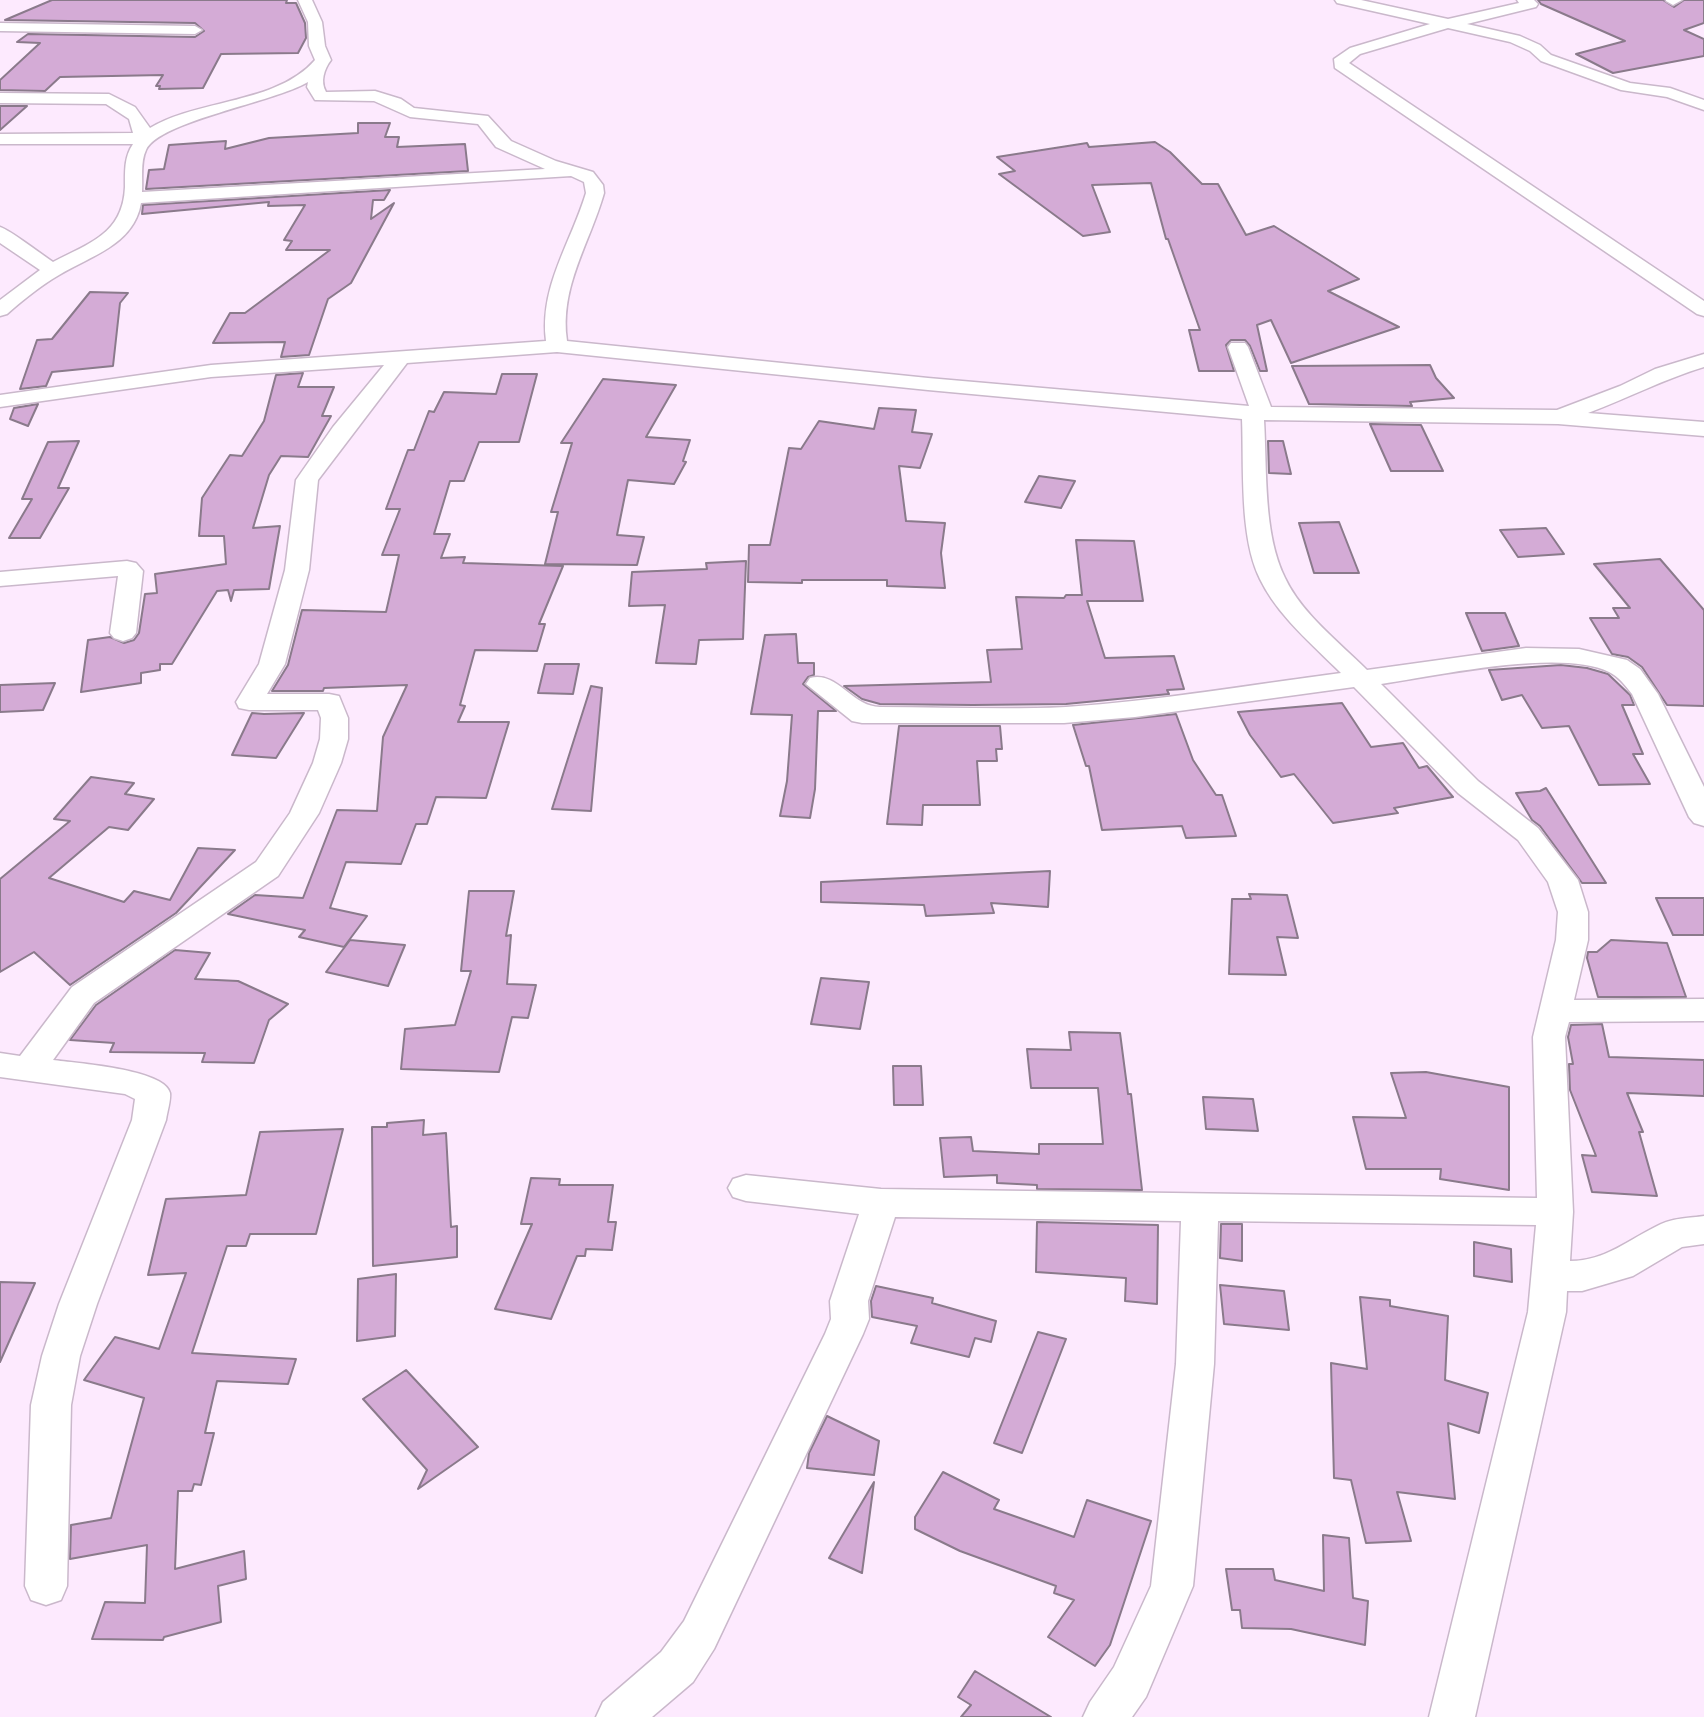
<!DOCTYPE html>
<style>
body{margin:0}
canvas{display:block;background:#fdeafe}
</style>
<canvas width="1704" height="1717"></canvas>
<script>
const g = document.querySelector('canvas').getContext('2d');
g.lineJoin = 'round';
function fill(path, color) { g.fillStyle = color; g.fill(path, 'evenodd'); }
function trace(path, color, width, dash) { g.strokeStyle = color; g.lineWidth = width; g.lineCap = dash ? 'butt' : 'round'; g.setLineDash(dash || []); g.stroke(path); }
const building = new Path2D(`
 M 52,0 L 287,0 L 286,3 L 296,3 L 305,23 L 306,38 L 298,53 L 221,54 L 203,88 L 159,89 L 160,86 L 156,86 L 163,75 L 60,77 L 45,91 L 0,90 L 0,80 L 40,43 L 17,42 L 28,34 L 195,37 L 204,31 L 195,23 L 5,20 Z
 M 1538,0 L 1663,0 L 1674,7 L 1684,0 L 1704,0 L 1704,23 L 1684,30 L 1704,39 L 1704,56 L 1613,73 L 1576,54 L 1625,41 L 1541,4 Z
 M 0,106 L 27,106 L 0,130 Z
 M 358,123 L 390,123 L 385,137 L 399,137 L 397,147 L 465,144 L 468,171 L 146,189 L 149,170 L 164,169 L 169,145 L 226,141 L 225,149 L 269,138 L 358,133 Z
 M 1155,142 L 1170,152 L 1202,184 L 1218,184 L 1246,235 L 1274,226 L 1359,279 L 1328,291 L 1399,327 L 1291,363 L 1271,320 L 1257,325 L 1267,371 L 1260,371 L 1250,346 L 1245,340 L 1231,340 L 1226,345 L 1234,371 L 1199,371 L 1189,330 L 1200,330 L 1168,239 L 1166,239 L 1151,183 L 1092,185 L 1110,232 L 1083,236 L 999,174 L 1015,171 L 997,157 L 1087,143 L 1089,147 Z
 M 390,190 L 384,200 L 373,200 L 371,219 L 394,203 L 351,283 L 328,299 L 309,355 L 281,357 L 285,342 L 213,343 L 230,313 L 245,313 L 330,250 L 286,250 L 292,241 L 284,240 L 305,205 L 268,206 L 269,202 L 142,214 L 143,205 Z
 M 90,292 L 128,293 L 120,303 L 113,366 L 52,372 L 46,386 L 20,389 L 37,340 L 52,339 Z
 M 1430,365 L 1436,378 L 1454,398 L 1410,402 L 1412,406 L 1309,404 L 1292,366 Z
 M 303,373 L 298,387 L 334,387 L 322,416 L 331,416 L 308,457 L 281,456 L 269,475 L 253,528 L 280,526 L 269,589 L 234,590 L 231,601 L 228,590 L 217,591 L 172,664 L 160,664 L 160,670 L 141,673 L 141,683 L 81,692 L 88,640 L 110,637 L 124,643 L 134,640 L 139,633 L 145,594 L 157,593 L 155,574 L 226,564 L 224,536 L 199,536 L 202,498 L 230,455 L 242,456 L 264,421 L 276,375 Z
 M 502,374 L 537,374 L 519,442 L 479,442 L 464,481 L 450,481 L 434,534 L 450,534 L 441,558 L 465,557 L 463,563 L 563,566 L 539,624 L 545,624 L 537,651 L 475,650 L 460,705 L 465,706 L 458,722 L 509,722 L 486,798 L 436,797 L 427,824 L 416,824 L 401,864 L 346,862 L 330,908 L 367,916 L 344,947 L 299,937 L 305,930 L 228,914 L 255,895 L 303,898 L 337,810 L 377,811 L 383,737 L 407,685 L 324,688 L 323,691 L 272,691 L 288,665 L 302,610 L 386,612 L 399,555 L 382,555 L 400,509 L 386,509 L 408,450 L 414,450 L 429,411 L 434,412 L 444,392 L 496,394 Z
 M 603,379 L 676,385 L 646,437 L 690,440 L 683,461 L 686,462 L 674,484 L 628,480 L 617,535 L 644,537 L 637,565 L 545,564 L 558,512 L 551,512 L 572,443 L 561,443 Z
 M 38,404 L 28,426 L 10,419 L 14,408 Z
 M 879,408 L 916,410 L 912,432 L 932,434 L 920,468 L 899,466 L 906,521 L 945,523 L 941,553 L 945,588 L 887,586 L 887,580 L 802,580 L 802,583 L 748,582 L 749,545 L 770,545 L 789,448 L 801,449 L 819,421 L 874,429 Z
 M 1370,424 L 1421,425 L 1443,471 L 1391,471 Z
 M 79,441 L 58,488 L 69,488 L 40,538 L 9,538 L 32,499 L 22,499 L 48,442 Z
 M 1268,441 L 1283,441 L 1291,474 L 1269,473 Z
 M 1039,476 L 1075,481 L 1061,508 L 1025,502 Z
 M 1339,522 L 1359,573 L 1314,573 L 1299,523 Z
 M 1546,528 L 1564,554 L 1518,557 L 1500,530 Z
 M 1076,540 L 1134,541 L 1143,601 L 1087,601 L 1105,658 L 1174,656 L 1184,689 L 1167,690 L 1169,694 L 1066,704 L 973,705 L 880,704 L 862,699 L 844,686 L 991,682 L 987,650 L 1022,649 L 1016,597 L 1064,598 L 1066,595 L 1082,595 Z
 M 1660,559 L 1704,610 L 1704,706 L 1667,705 L 1642,667 L 1628,657 L 1612,654 L 1590,618 L 1619,618 L 1613,608 L 1630,608 L 1594,564 Z
 M 746,561 L 743,639 L 699,640 L 696,664 L 656,663 L 665,605 L 629,606 L 632,572 L 707,569 L 706,563 Z
 M 1466,613 L 1505,613 L 1519,646 L 1482,651 Z
 M 796,634 L 798,663 L 814,663 L 814,675 L 808,677 L 803,684 L 836,711 L 818,711 L 815,789 L 810,818 L 780,816 L 787,781 L 792,715 L 751,714 L 765,635 Z
 M 545,664 L 579,664 L 573,694 L 538,693 Z
 M 1561,665 L 1587,668 L 1608,674 L 1630,695 L 1634,705 L 1622,705 L 1643,754 L 1633,754 L 1650,784 L 1599,785 L 1569,726 L 1542,728 L 1522,695 L 1502,700 L 1489,670 Z
 M 55,683 L 43,710 L 0,712 L 0,685 Z
 M 591,686 L 602,688 L 591,811 L 552,809 Z
 M 1342,703 L 1371,747 L 1403,743 L 1419,768 L 1427,766 L 1453,797 L 1394,808 L 1398,813 L 1333,823 L 1294,774 L 1281,777 L 1250,735 L 1238,712 Z
 M 252,713 L 264,714 L 304,713 L 276,758 L 232,755 Z
 M 1176,714 L 1193,760 L 1216,795 L 1222,795 L 1236,836 L 1186,838 L 1182,826 L 1102,830 L 1089,766 L 1086,766 L 1073,725 Z
 M 899,726 L 1000,726 L 1002,749 L 996,749 L 997,761 L 977,761 L 980,805 L 923,805 L 922,825 L 887,824 Z
 M 91,777 L 134,783 L 125,794 L 154,799 L 128,830 L 109,827 L 49,878 L 124,902 L 134,891 L 170,900 L 198,848 L 235,850 L 176,913 L 70,985 L 34,952 L 0,972 L 0,879 L 70,821 L 54,819 Z
 M 1546,788 L 1606,883 L 1582,883 L 1540,826 L 1532,820 L 1516,793 L 1540,791 Z
 M 1050,871 L 1048,907 L 991,903 L 994,913 L 926,916 L 924,905 L 821,902 L 821,882 Z
 M 469,891 L 514,891 L 506,936 L 511,935 L 507,984 L 536,985 L 528,1018 L 512,1017 L 499,1072 L 401,1069 L 405,1029 L 455,1025 L 471,971 L 461,971 Z
 M 1249,894 L 1287,895 L 1298,938 L 1277,937 L 1286,975 L 1229,974 L 1232,899 L 1251,899 Z
 M 1656,898 L 1704,898 L 1704,935 L 1673,935 Z
 M 350,940 L 405,945 L 388,986 L 326,972 Z
 M 1611,940 L 1667,943 L 1686,997 L 1598,997 L 1587,958 L 1588,952 L 1597,952 Z
 M 175,950 L 210,953 L 195,979 L 238,981 L 288,1004 L 269,1020 L 254,1063 L 202,1062 L 205,1053 L 110,1052 L 114,1043 L 70,1040 L 96,1005 Z
 M 821,978 L 869,982 L 860,1029 L 811,1024 Z
 M 1602,1024 L 1609,1057 L 1704,1060 L 1704,1096 L 1627,1093 L 1643,1132 L 1639,1132 L 1657,1196 L 1592,1192 L 1582,1155 L 1596,1156 L 1570,1090 L 1569,1064 L 1573,1064 L 1568,1037 L 1571,1025 Z
 M 1069,1032 L 1120,1033 L 1128,1094 L 1131,1094 L 1142,1190 L 1037,1189 L 1037,1185 L 997,1183 L 997,1175 L 944,1177 L 940,1138 L 971,1137 L 973,1151 L 1039,1154 L 1039,1144 L 1103,1144 L 1098,1088 L 1031,1088 L 1027,1049 L 1071,1050 Z
 M 893,1066 L 921,1066 L 923,1105 L 894,1105 Z
 M 1426,1072 L 1509,1087 L 1509,1190 L 1440,1179 L 1441,1169 L 1366,1169 L 1353,1117 L 1406,1118 L 1391,1073 Z
 M 1203,1097 L 1253,1099 L 1258,1131 L 1206,1129 Z
 M 424,1120 L 423,1135 L 446,1133 L 451,1227 L 457,1226 L 457,1257 L 373,1266 L 372,1127 L 387,1127 L 387,1123 Z
 M 343,1129 L 316,1234 L 250,1234 L 246,1246 L 227,1246 L 192,1353 L 296,1359 L 288,1384 L 217,1381 L 205,1433 L 214,1433 L 201,1485 L 194,1484 L 192,1491 L 178,1491 L 175,1569 L 244,1551 L 246,1579 L 218,1586 L 221,1622 L 164,1637 L 163,1640 L 92,1639 L 105,1602 L 145,1603 L 147,1545 L 70,1559 L 71,1525 L 111,1518 L 144,1398 L 84,1380 L 115,1337 L 159,1349 L 186,1273 L 148,1275 L 166,1199 L 246,1195 L 260,1132 Z
 M 531,1178 L 560,1179 L 559,1185 L 613,1185 L 608,1222 L 616,1222 L 612,1250 L 586,1249 L 585,1256 L 577,1256 L 551,1319 L 495,1309 L 532,1224 L 521,1224 Z
 M 1037,1222 L 1158,1225 L 1157,1304 L 1125,1301 L 1126,1278 L 1036,1272 Z
 M 1221,1224 L 1242,1224 L 1242,1261 L 1220,1258 Z
 M 1474,1242 L 1511,1249 L 1512,1282 L 1474,1276 Z
 M 396,1274 L 395,1336 L 357,1341 L 358,1279 Z
 M 0,1282 L 35,1283 L 0,1362 Z
 M 1220,1285 L 1284,1291 L 1289,1330 L 1224,1324 Z
 M 876,1286 L 933,1298 L 932,1303 L 996,1321 L 991,1342 L 975,1338 L 969,1357 L 911,1343 L 917,1326 L 872,1317 L 871,1301 Z
 M 1360,1297 L 1390,1300 L 1390,1306 L 1448,1316 L 1445,1380 L 1488,1393 L 1479,1433 L 1448,1423 L 1455,1499 L 1397,1492 L 1411,1541 L 1366,1543 L 1351,1480 L 1334,1478 L 1331,1363 L 1367,1369 Z
 M 1038,1332 L 1066,1339 L 1022,1453 L 994,1443 Z
 M 406,1370 L 478,1447 L 418,1489 L 427,1470 L 363,1399 Z
 M 827,1416 L 879,1441 L 874,1475 L 807,1468 L 809,1453 Z
 M 943,1472 L 999,1500 L 994,1509 L 1074,1537 L 1087,1500 L 1151,1521 L 1110,1645 L 1095,1666 L 1048,1637 L 1074,1600 L 1054,1593 L 1056,1586 L 960,1551 L 915,1529 L 915,1517 Z
 M 874,1482 L 862,1573 L 829,1558 Z
 M 1323,1535 L 1349,1538 L 1353,1598 L 1368,1601 L 1365,1645 L 1291,1629 L 1242,1628 L 1240,1610 L 1232,1610 L 1226,1569 L 1273,1569 L 1275,1580 L 1324,1591 Z
 M 975,1671 L 1051,1717 L 961,1717 L 971,1705 L 958,1697 Z`);
const minor = new Path2D(`
 M 298,0 L 312,0 L 322,22 L 325,46 L 331,60 C 324,69 320,82 326,92 L 375,91 L 401,99 L 414,108 L 488,116 L 511,141 L 556,161 L 593,172 L 603,185 L 604,193 C 590,243 559,287 567,341 L 928,378 L 1249,406 L 1228,347 L 1231,343 L 1245,343 L 1248,347 L 1271,407 L 1557,410 L 1620,386 L 1655,369 L 1704,354 L 1704,367 C 1664,379 1628,398 1588,413 L 1704,422 L 1704,436 L 1558,424 L 1264,420 C 1267,469 1263,534 1285,578 C 1302,614 1339,642 1367,670 L 1526,648 L 1579,649 L 1627,660 L 1640,669 L 1658,694 L 1704,787 L 1704,826 L 1694,823 L 1689,817 L 1632,694 C 1625,685 1619,677 1609,672 C 1561,648 1435,676 1381,684 L 1478,781 L 1538,828 L 1578,880 L 1588,912 L 1588,940 L 1574,1000 L 1704,999 L 1704,1021 L 1569,1022 L 1565,1037 L 1573,1212 L 1570,1261 C 1606,1261 1629,1239 1661,1224 C 1674,1218 1690,1218 1704,1216 L 1704,1244 L 1682,1247 L 1633,1276 L 1582,1291 L 1567,1291 L 1566,1312 L 1475,1717 L 1429,1717 L 1528,1312 L 1536,1225 L 1218,1221 L 1214,1364 L 1193,1586 L 1146,1697 L 1132,1717 L 1083,1717 L 1090,1702 L 1114,1667 L 1151,1586 L 1176,1364 L 1181,1221 L 895,1217 L 868,1301 L 869,1319 L 863,1334 L 714,1649 L 693,1682 L 652,1717 L 596,1717 L 603,1702 L 661,1652 L 684,1621 L 825,1334 L 831,1319 L 830,1301 L 859,1214 L 746,1201 L 733,1197 L 728,1188 L 733,1179 L 746,1175 L 881,1189 L 1537,1198 L 1533,1037 L 1556,940 L 1558,912 L 1548,882 L 1518,840 L 1458,793 L 1354,687 L 1135,717 L 1064,723 L 862,723 L 852,721 L 806,684 L 810,678 C 838,671 852,707 880,707 C 941,707 1004,710 1066,707 C 1158,701 1249,685 1341,673 C 1312,644 1278,616 1260,579 C 1239,537 1244,466 1242,419 L 928,390 L 557,352 L 407,363 L 318,480 L 309,570 L 285,664 L 267,694 L 329,694 L 339,696 L 348,718 L 348,739 L 341,763 L 319,813 L 278,876 L 94,1003 L 53,1060 C 74,1063 165,1069 170,1093 C 171,1100 167,1112 166,1120 L 97,1304 L 80,1356 L 71,1405 L 67,1586 L 61,1600 L 46,1605 L 31,1600 L 25,1586 L 31,1405 L 42,1356 L 59,1304 L 132,1120 L 135,1099 L 125,1094 L 0,1077 L 0,1053 L 20,1056 L 72,987 L 256,862 L 290,813 L 313,763 L 320,739 L 321,718 L 318,710 L 249,710 L 239,708 L 236,702 L 259,664 L 285,570 L 296,480 L 333,427 L 384,365 L 211,377 L 0,407 L 0,395 L 211,365 L 546,341 C 539,287 571,243 586,193 L 584,182 L 571,176 L 141,203 C 134,245 90,256 59,275 C 40,286 23,300 7,314 L 0,316 L 0,300 L 40,270 L 0,243 L 0,227 C 10,230 41,254 53,262 C 89,243 123,234 125,187 C 125,172 124,157 133,144 L 0,144 L 0,134 L 133,133 L 129,119 L 106,104 L 0,103 L 0,93 L 109,94 L 135,107 L 150,128 C 198,99 277,104 315,60 L 309,46 L 308,22 ZM 308,82 L 307,87 L 315,100 L 374,101 L 410,117 L 478,124 L 496,147 L 545,169 L 142,192 C 143,179 140,162 146,150 C 159,121 275,102 308,82 Z
 M 1335,0 L 1361,0 L 1448,19 L 1519,3 L 1517,0 L 1534,0 L 1538,4 L 1536,7 L 1467,24 L 1520,36 L 1540,45 L 1551,55 L 1630,83 L 1670,88 L 1704,100 L 1704,110 L 1667,97 L 1621,90 L 1541,61 L 1530,51 L 1510,42 L 1448,28 L 1360,54 L 1349,63 L 1704,301 L 1704,316 L 1697,314 L 1335,68 L 1334,59 L 1350,48 L 1430,24 L 1337,3 Z
 M 1682,0 L 1673,5 L 1666,1 L 1666,0 Z
 M 0,23 L 195,26 L 202,30 L 195,34 L 0,31 Z
 M 127,561 L 136,563 L 143,571 L 136,633 L 132,638 L 123,641 L 114,638 L 110,633 L 118,576 L 0,586 L 0,572 Z`);
fill(building, '#d4abd6');
trace(building, '#8a7a8b', 2);
trace(minor, '#cab8cb', 3);
fill(minor, '#fff');
</script>
